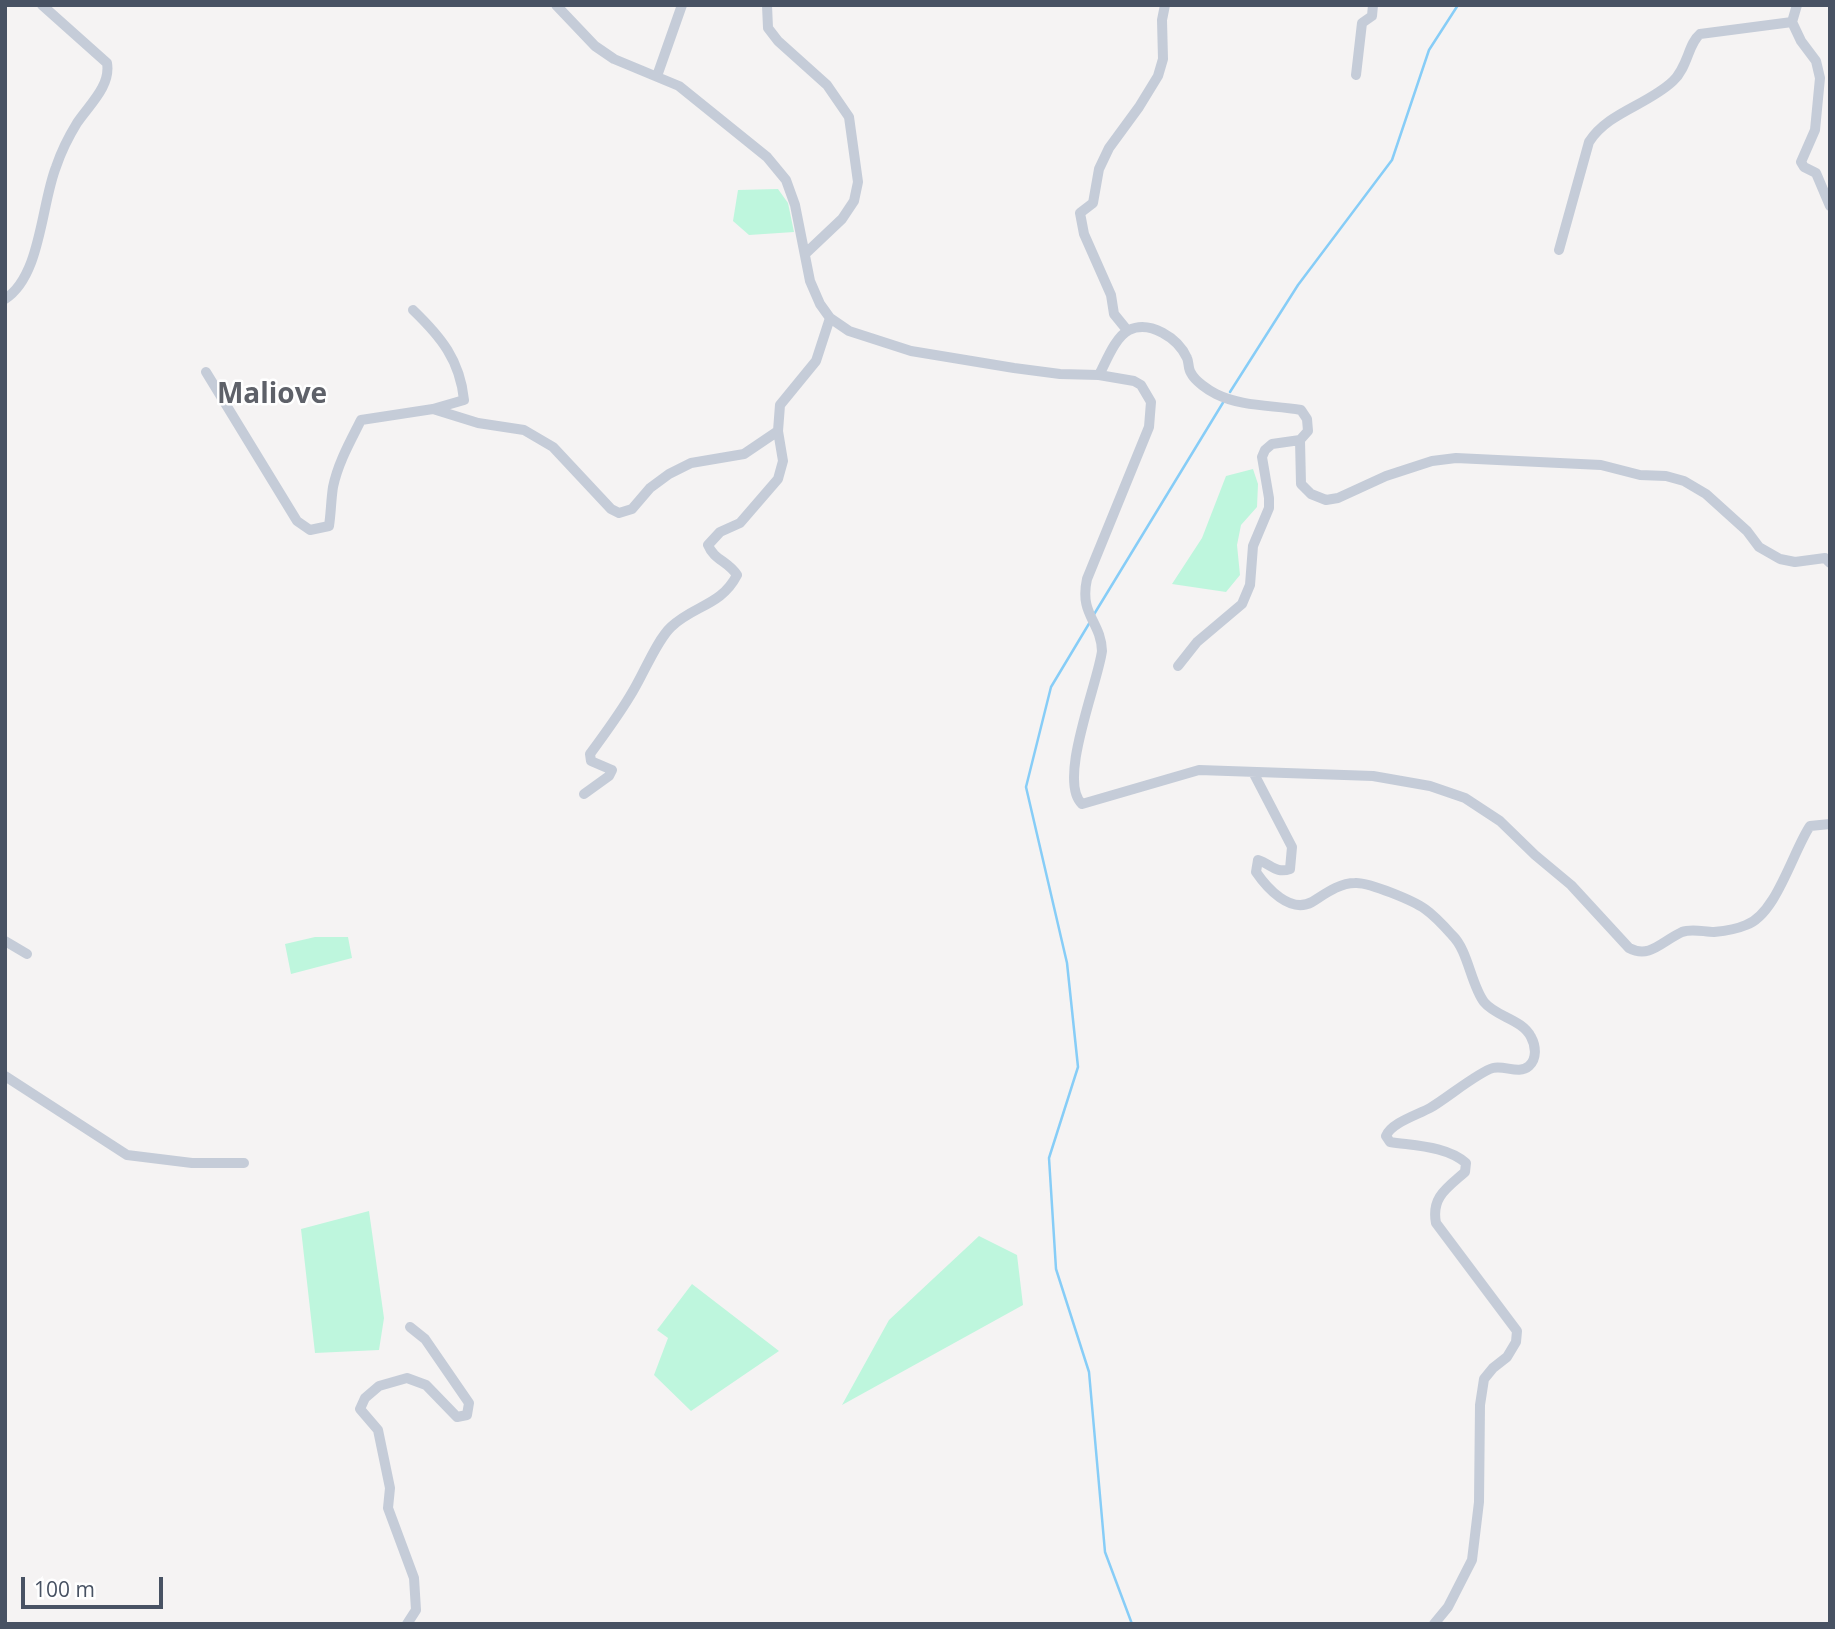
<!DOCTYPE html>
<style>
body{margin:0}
#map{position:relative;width:1835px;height:1629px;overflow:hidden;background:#f5f3f3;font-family:"Open Sans",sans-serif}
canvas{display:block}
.frame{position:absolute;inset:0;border:7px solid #485263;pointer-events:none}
.scale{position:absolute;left:21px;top:1577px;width:142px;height:32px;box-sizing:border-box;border:4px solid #485263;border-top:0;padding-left:9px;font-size:21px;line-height:24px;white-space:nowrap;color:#485263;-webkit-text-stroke:5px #fff;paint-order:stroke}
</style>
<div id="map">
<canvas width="1835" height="1629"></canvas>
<div class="frame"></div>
<div class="scale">100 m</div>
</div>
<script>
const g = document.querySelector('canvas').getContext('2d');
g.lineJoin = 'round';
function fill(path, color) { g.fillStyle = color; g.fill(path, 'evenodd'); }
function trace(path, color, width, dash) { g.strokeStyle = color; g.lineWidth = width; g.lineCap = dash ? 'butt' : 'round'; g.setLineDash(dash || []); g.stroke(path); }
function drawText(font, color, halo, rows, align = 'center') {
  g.font = font + ' "Open Sans",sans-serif'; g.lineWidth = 5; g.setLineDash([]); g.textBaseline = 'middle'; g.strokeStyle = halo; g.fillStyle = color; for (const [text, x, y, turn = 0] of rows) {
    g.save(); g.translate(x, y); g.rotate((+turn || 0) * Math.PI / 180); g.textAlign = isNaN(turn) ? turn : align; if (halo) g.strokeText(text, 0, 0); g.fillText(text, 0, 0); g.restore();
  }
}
const green = new Path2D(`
 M 778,189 L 788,203 L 794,232 L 749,235 L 733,221 L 738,190 Z
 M 1253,469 L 1258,484 L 1257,507 L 1241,525 L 1237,545 L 1240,575 L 1226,592 L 1172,584 L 1202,538 L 1226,476 Z
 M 315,937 L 348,937 L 352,958 L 291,974 L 285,944 Z
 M 369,1211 L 384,1318 L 379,1350 L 315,1353 L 301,1229 Z
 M 979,1236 L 1017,1255 L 1023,1305 L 842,1405 L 889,1320 Z
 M 692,1284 L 779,1351 L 691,1411 L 654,1375 L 668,1338 L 657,1330 Z`);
const stream = new Path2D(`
 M 1230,392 L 1298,285 L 1392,160 L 1429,50 L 1458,5
 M 1093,616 L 1224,401
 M 1090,622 L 1051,687 L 1026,787 L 1067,963 L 1078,1067 L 1049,1158 L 1056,1269 L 1089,1372 L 1105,1552 L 1132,1624`);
const minor = new Path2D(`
 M 556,5 L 595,46 L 614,59 L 679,86 L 767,157 L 786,180 L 795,205 L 810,281 L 820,304 L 830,318 L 849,331 L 911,351 L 1014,368 L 1060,374 L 1099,375 L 1134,381 L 1141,385 L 1151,402 L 1149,427 L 1087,579 C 1079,615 1101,621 1102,651 C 1098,683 1057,781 1082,804 L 1199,770 L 1373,776 L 1430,786 L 1465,798 L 1500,821 L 1535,855 L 1571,885 L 1629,948 C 1650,959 1662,941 1682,932 C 1692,928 1704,932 1714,932 C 1724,931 1737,929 1746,925 C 1776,915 1793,851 1810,826 L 1830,824
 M 767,5 L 768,28 L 778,41 L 827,85 L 849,117 L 858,182 L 854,201 L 842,219 L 805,254
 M 1797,5 L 1792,22 L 1801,41 L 1816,61 L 1820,78 L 1815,130 L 1801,162 L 1804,167 L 1816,173 L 1830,206
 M 1356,75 L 1362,23 L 1372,16 L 1373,5
 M 657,76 L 682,5
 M 1559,250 L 1589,142 C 1608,112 1648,105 1673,81 C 1688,67 1688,44 1700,34 L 1792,22
 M 5,299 C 41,276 41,205 56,167 C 61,152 69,136 77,123 C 89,105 111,86 107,63 L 42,5
 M 1127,330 L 1114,314 L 1111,295 L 1084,234 L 1080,213 L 1093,203 L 1099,169 L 1109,148 L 1139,107 L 1158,76 L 1163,59 L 1162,20 L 1165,5
 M 206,372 L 297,521 L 310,530 L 329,526 C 331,513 331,500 333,487 C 338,463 350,442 361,420 L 433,409 L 464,400 C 460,360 441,337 413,310
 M 1099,375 C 1106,362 1115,337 1129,330 C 1150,320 1178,338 1187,358 C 1189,362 1188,369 1191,373 C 1195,381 1208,390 1216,394 C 1242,407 1273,405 1301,410 L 1307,419 L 1308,431 L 1300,440 L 1272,444 L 1265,450 L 1262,457 L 1269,498 L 1269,508 L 1253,546 L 1250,585 L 1242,604 L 1197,642 L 1178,666
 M 433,409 L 478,423 L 524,430 L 553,447 L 611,509 L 619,513 L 632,509 L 650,488 L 669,474 L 691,463 L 744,454 L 778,431
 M 1300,440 L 1301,484 L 1311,494 L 1326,500 L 1338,498 L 1386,476 L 1432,461 L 1456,458 L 1601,465 L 1640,475 L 1666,476 L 1684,481 L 1706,494 L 1747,531 L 1759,547 L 1780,559 L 1795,562 L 1825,558 L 1830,563
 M 1253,772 L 1292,847 L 1290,869 C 1276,874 1271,864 1258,860 L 1256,872 C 1267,888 1290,914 1312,902 C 1325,894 1339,883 1355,883 C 1369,882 1414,901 1425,909 C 1435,916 1444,926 1452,935 C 1468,950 1471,985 1484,1002 C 1496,1017 1522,1019 1531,1037 C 1536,1046 1537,1059 1529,1066 C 1519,1075 1505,1065 1493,1068 C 1478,1072 1446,1099 1430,1108 C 1417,1115 1391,1123 1386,1136 L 1390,1142 C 1416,1146 1446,1146 1466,1163 L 1465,1172 C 1447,1188 1431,1197 1436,1223 L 1517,1331 L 1516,1342 L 1507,1357 L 1493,1368 L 1484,1379 L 1480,1405 L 1479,1502 L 1472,1560 L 1448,1607 L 1434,1624
 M 584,794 L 609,776 L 612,770 L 591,761 L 590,754 C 604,735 618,716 630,696 C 642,678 656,641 671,627 C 694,605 721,606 737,575 C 728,561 714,560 708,545 L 720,532 L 740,523 L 778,479 L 783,461 L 778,431 L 780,405 L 816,361 L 830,318
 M 5,941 L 27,954
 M 5,1076 L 127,1155 L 192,1163 L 244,1163
 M 407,1624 L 416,1610 L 414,1578 L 388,1508 L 390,1488 L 378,1430 L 360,1409 L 365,1398 L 379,1386 L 407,1378 L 426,1385 L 457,1417 L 467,1415 L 469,1403 L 425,1339 L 410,1327`);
const quarterNames = [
 ["Maliove",272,395]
];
fill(green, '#bef6dd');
trace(stream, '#87cdf7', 2.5);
trace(minor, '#c5ccd8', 10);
drawText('bold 28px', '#5e6169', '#fff', quarterNames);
</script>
